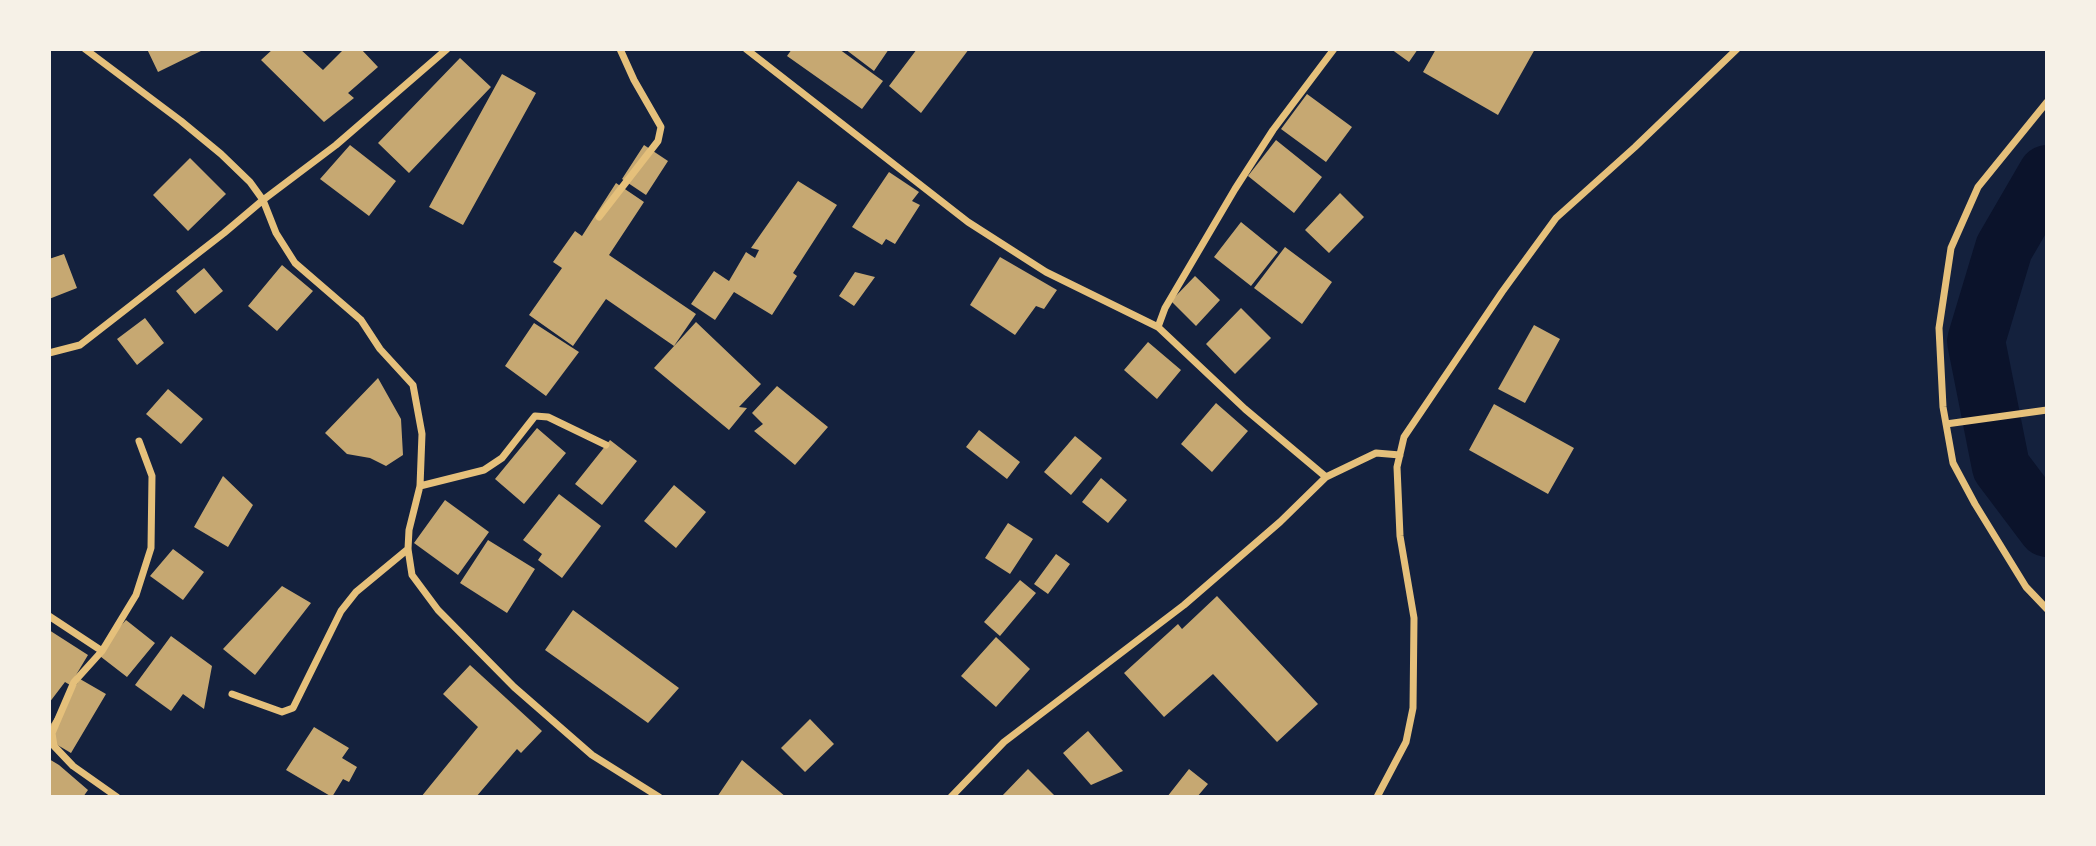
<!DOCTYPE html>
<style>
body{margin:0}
#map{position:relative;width:2096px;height:846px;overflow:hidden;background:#14213d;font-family:Rubik,sans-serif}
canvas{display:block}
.frame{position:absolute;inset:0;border:51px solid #f6f1e7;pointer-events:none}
</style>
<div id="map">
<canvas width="2096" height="846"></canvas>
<div class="frame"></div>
</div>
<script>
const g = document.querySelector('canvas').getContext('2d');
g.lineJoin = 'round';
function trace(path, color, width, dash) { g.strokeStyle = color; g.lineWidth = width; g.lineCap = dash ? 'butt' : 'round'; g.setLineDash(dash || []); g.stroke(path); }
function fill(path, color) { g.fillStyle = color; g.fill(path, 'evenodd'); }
const river = new Path2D(`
 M 2047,174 L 2004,248 L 1976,341 L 2001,467 L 2047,528`);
const building = new Path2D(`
 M 147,49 L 205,49 L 158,72 Z
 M 273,49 L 300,49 L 323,70 L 344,49 L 361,49 L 378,67 L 348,93 L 354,98 L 324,122 L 261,60 Z
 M 792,49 L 839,49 L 883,81 L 862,109 L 787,56 Z
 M 845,49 L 889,49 L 874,71 Z
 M 917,49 L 969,49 L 921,113 L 889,86 Z
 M 1391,49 L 1418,49 L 1409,62 Z
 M 1436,49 L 1535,49 L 1498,115 L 1423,72 Z
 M 460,58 L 491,87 L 409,173 L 378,143 Z
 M 502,74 L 536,93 L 463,225 L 429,207 Z
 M 1307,94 L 1352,127 L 1326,162 L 1281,129 Z
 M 1276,140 L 1322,177 L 1294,213 L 1248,176 Z
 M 350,145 L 396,181 L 369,216 L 320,179 Z
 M 644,145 L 668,161 L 646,195 L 622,179 Z
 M 190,158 L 226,194 L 188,231 L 153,195 Z
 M 889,172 L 919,192 L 912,201 L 920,205 L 895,244 L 886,239 L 882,245 L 852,227 Z
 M 798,181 L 837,205 L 793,273 L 797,276 L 772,315 L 734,292 L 715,320 L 691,304 L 714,271 L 729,281 L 746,252 L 755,258 L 759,250 L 751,248 Z
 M 616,183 L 644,202 L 609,255 L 696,314 L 674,346 L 606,299 L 573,346 L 529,315 L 562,268 L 553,262 L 575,231 L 582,236 Z
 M 1340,193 L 1364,217 L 1329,253 L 1305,230 Z
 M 1241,222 L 1278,252 L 1251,286 L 1214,257 Z
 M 1285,247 L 1332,282 L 1302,324 L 1254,288 Z
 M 64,254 L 77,288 L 49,299 L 49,259 Z
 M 1000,257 L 1057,290 L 1044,309 L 1036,306 L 1015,335 L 970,305 Z
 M 282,265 L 313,291 L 277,331 L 248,306 Z
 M 204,268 L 223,291 L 195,314 L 176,291 Z
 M 855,272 L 875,277 L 854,306 L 839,296 Z
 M 1195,276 L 1220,300 L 1196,326 L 1171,301 Z
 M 1241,308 L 1271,338 L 1235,374 L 1206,344 Z
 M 145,318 L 164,343 L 137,365 L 117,339 Z
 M 696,322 L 761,384 L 739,407 L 747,408 L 729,430 L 654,368 Z
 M 534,323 L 579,352 L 546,396 L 505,366 Z
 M 1534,325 L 1560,339 L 1525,403 L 1498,389 Z
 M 1148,342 L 1181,370 L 1157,399 L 1124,370 Z
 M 378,378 L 401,419 L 403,455 L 386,466 L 370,458 L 347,454 L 325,433 Z
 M 777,386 L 828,427 L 795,465 L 754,431 L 763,424 L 752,413 Z
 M 168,389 L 203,419 L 181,444 L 146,414 Z
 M 1216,403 L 1248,431 L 1212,472 L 1181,444 Z
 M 1494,404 L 1574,448 L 1548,494 L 1469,450 Z
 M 537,428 L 566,453 L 524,504 L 495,479 Z
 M 979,430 L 1020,462 L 1007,479 L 966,447 Z
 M 1075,436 L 1102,458 L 1071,495 L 1044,472 Z
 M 610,440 L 637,461 L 602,505 L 575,484 Z
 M 223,476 L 253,505 L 228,547 L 194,527 Z
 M 1101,478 L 1127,500 L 1108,523 L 1082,502 Z
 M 674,485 L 706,512 L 676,548 L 644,521 Z
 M 559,494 L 601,526 L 562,578 L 538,560 L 542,554 L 523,540 Z
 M 445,500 L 489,532 L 458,575 L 414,543 Z
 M 1008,523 L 1033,539 L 1010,574 L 985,558 Z
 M 488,540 L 535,569 L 507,613 L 460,583 Z
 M 173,549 L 204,572 L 183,600 L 150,576 Z
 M 1056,554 L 1070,564 L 1048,594 L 1034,584 Z
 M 1020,580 L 1036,593 L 1000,636 L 984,622 Z
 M 282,586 L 311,603 L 255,675 L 223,649 Z
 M 1217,596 L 1318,704 L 1277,742 L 1213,674 L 1164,717 L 1124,673 L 1178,624 L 1182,629 Z
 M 573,610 L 679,688 L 648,723 L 545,650 Z
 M 126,620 L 155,643 L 127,677 L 96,653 Z
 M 49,630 L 88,655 L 70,685 L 65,682 L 49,703 Z
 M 171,636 L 212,666 L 204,709 L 183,694 L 171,711 L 135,685 Z
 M 996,637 L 1030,669 L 996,707 L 961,676 Z
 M 470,665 L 542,731 L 521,753 L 517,749 L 476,797 L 421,797 L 478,727 L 443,694 Z
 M 80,679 L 106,694 L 71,753 L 49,740 L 49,727 Z
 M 810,719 L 834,744 L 805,772 L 781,748 Z
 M 314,727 L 349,748 L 342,758 L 357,767 L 349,782 L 343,779 L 332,797 L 286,770 Z
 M 1088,731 L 1123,771 L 1091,785 L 1063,753 Z
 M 49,759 L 59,765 L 88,790 L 83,797 L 49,797 Z
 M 742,760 L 786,797 L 717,797 Z
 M 1028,769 L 1056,797 L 1001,797 Z
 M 1189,769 L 1208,784 L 1197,797 L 1167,797 Z`);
const minor = new Path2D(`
 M 85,49 L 181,121 L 221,154 L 250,182 L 263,200 L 276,233 L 295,263 L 361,320 L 380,349 L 413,385 L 422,434 L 420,486 L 409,530 L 408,549 L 412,575 L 438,610 L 514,687 L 592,755 L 659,797
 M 746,49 L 968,222 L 1046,272 L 1158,327 L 1245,409 L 1326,477 L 1280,522 L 1184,605 L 1004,742 L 951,797
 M 2047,102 L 1978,187 L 1951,248 L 1939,328 L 1943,407 L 1953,463 L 1975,504 L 2026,587 L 2047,609
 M 599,217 L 658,141 L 661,127 L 634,80 L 620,49
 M 1158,327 L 1165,308 L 1235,189 L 1273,130 L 1334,49
 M 49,353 L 80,345 L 224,233 L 263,200 L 336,145 L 447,49
 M 1946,424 L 2047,410
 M 1326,477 L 1376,453 L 1400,455
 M 420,486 L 484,470 L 502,458 L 535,416 L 548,417 L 606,445
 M 49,616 L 102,651
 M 232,694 L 282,712 L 293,708 L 341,611 L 356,592 L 408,549
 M 117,797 L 73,766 L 54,746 L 52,733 L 74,682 L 102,651 L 136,595 L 151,548 L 152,476 L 139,441
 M 1377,797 L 1406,742 L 1413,708 L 1414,618 L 1400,536 L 1397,467 L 1404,437 L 1502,292 L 1556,218 L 1635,147 L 1737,49`);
trace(river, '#0b132b', 58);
fill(building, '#c6a872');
trace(minor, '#e5c07b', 7);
</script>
